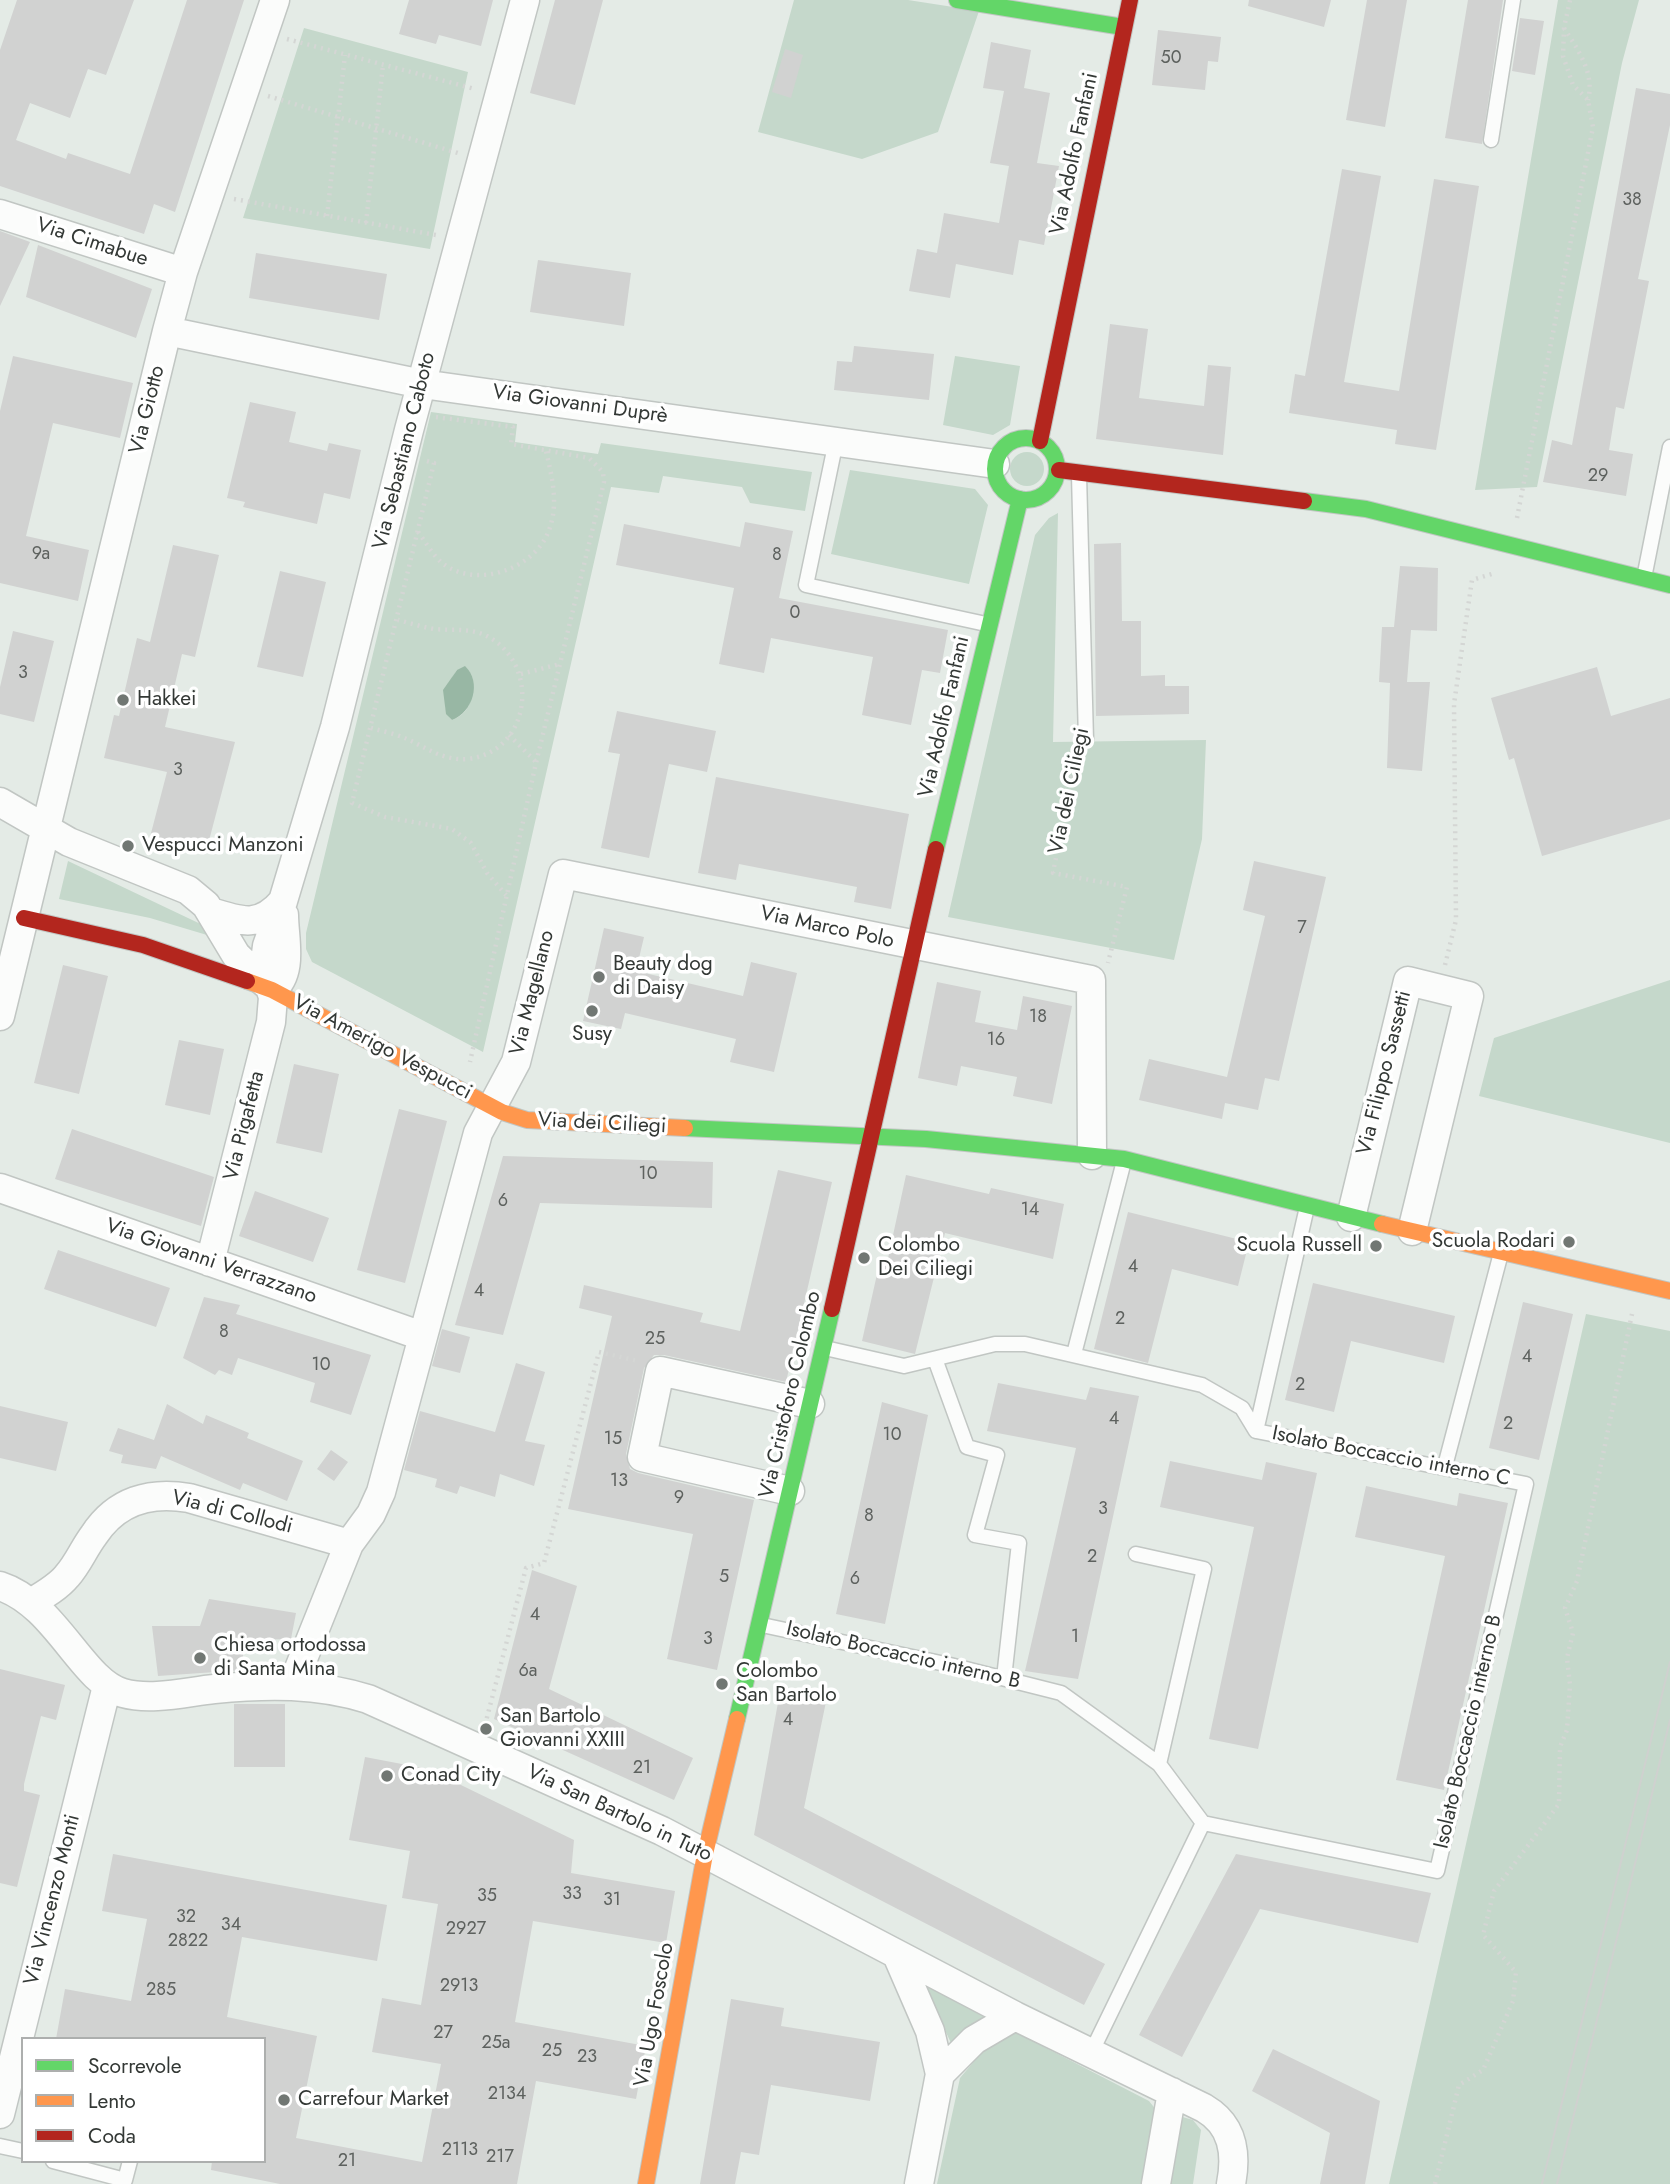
<!DOCTYPE html>
<meta charset="utf-8">
<style>
body{margin:0}
#map{position:relative;width:1670px;height:2184px;overflow:hidden;background:#e4ebe6;font-family:Jost,sans-serif}
canvas{display:block}
.legend{position:absolute;left:21px;top:2037px;width:245px;height:126px;box-sizing:border-box;background:#fff;border:2px solid #adafae;margin:0;padding:9px 12px;list-style:none;font-size:21px;color:#333835}
.legend li{display:flex;align-items:center;gap:14px;height:35px}
.legend b{width:35px;border:2px solid #adafae}
</style>
<div id="map">
<canvas width="1670" height="2184"></canvas>
<ul class="legend">
<li><b style="height:9px;background:#63d668"></b>Scorrevole</li>
<li><b style="height:9px;background:#ff974d"></b>Lento</li>
<li><b style="height:9px;background:#b3261e"></b>Coda</li>
</ul>
</div>
<script>
const g = document.querySelector('canvas').getContext('2d');
g.lineJoin = 'round';
function fill(path, color) { g.fillStyle = color; g.fill(path, 'evenodd'); }
function trace(path, color, width, dash) { g.strokeStyle = color; g.lineWidth = width; g.lineCap = dash ? 'butt' : 'round'; g.setLineDash(dash || []); g.stroke(path); }
function drawText(font, color, halo, rows, align = 'center') {
  g.font = font + ' Jost,sans-serif'; g.lineWidth = 7; g.setLineDash([]); g.textBaseline = 'middle'; g.strokeStyle = halo; g.fillStyle = color; for (const [text, x, y, turn = 0] of rows) {
    g.save(); g.translate(x, y); g.rotate((+turn || 0) * Math.PI / 180); g.textAlign = isNaN(turn) ? turn : align; if (halo) g.strokeText(text, 0, 0); g.fillText(text, 0, 0); g.restore();
  }
}
const green = new Path2D(`
 M 794,0 L 908,0 L 979,11 L 938,132 L 862,159 L 758,132 Z
 M 1558,0 L 1639,0 L 1622,63 L 1537,487 L 1475,490 Z
 M 304,28 L 468,72 L 430,249 L 243,218 Z
 M 955,356 L 1020,366 L 1010,425 L 993,435 L 943,425 Z
 M 431,412 L 517,424 L 515,442 L 598,454 L 601,443 L 812,472 L 805,511 L 750,503 L 742,487 L 663,476 L 659,493 L 611,487 L 483,1052 L 312,962 L 306,949 L 306,933 ZM 457,670 L 470,672 C 472,693 475,711 452,720 C 439,708 448,682 457,670 Z
 M1010 469a17 17 0 1 1 34 0a17 17 0 1 1-34 0Z
 M 850,470 L 975,489 L 988,505 L 969,584 L 831,554 Z
 M 1058,513 L 1053,742 L 1206,740 L 1202,839 L 1174,960 L 948,917 L 1035,535 L 1049,518 Z
 M 68,861 L 209,928 L 207,935 L 150,918 L 59,899 Z
 M 1670,980 L 1670,1143 L 1479,1096 L 1494,1038 Z
 M 1586,1314 L 1670,1331 L 1670,2184 L 1389,2184 Z
 M 922,1981 L 986,2017 L 968,2026 L 951,2043 Z
 M 1015,2032 L 1149,2101 L 1157,2111 L 1144,2184 L 937,2184 L 960,2078 L 981,2053 Z
 M 1179,2116 L 1193,2120 L 1201,2130 L 1193,2184 L 1168,2184 Z`);
const water = new Path2D(`
 M 465,666 C 482,682 473,712 452,720 L 446,714 L 443,690 L 457,670 Z`);
const building = new Path2D(`
 M 17,0 L 134,0 L 106,75 L 88,69 L 70,118 L 30,103 L 16,140 L 66,159 L 68,153 L 130,174 L 187,0 L 244,0 L 175,212 L 154,204 L 144,234 L 0,186 L 0,50 Z
 M 409,0 L 493,0 L 481,46 L 439,35 L 436,44 L 399,34 Z
 M 555,0 L 603,0 L 575,105 L 530,93 Z
 M 1249,0 L 1331,0 L 1324,27 L 1248,6 Z
 M 1367,0 L 1407,0 L 1385,127 L 1346,120 Z
 M 1468,0 L 1503,0 L 1482,144 L 1445,138 Z
 M 1520,18 L 1544,21 L 1535,75 L 1512,71 Z
 M 1158,30 L 1221,37 L 1218,62 L 1208,61 L 1205,90 L 1152,85 Z
 M 991,42 L 1031,50 L 1024,88 L 1050,93 L 1037,163 L 1059,166 L 1044,245 L 1019,240 L 1013,275 L 956,264 L 950,298 L 909,291 L 917,249 L 937,253 L 944,213 L 999,223 L 1009,166 L 990,163 L 1004,91 L 983,88 Z
 M 785,49 L 803,55 L 791,98 L 772,92 Z
 M 1636,88 L 1670,94 L 1670,125 L 1638,279 L 1649,281 L 1624,409 L 1616,407 L 1609,450 L 1633,454 L 1626,496 L 1543,482 L 1552,440 L 1572,445 Z
 M 1342,169 L 1381,176 L 1344,382 L 1399,391 L 1434,179 L 1479,186 L 1436,450 L 1395,444 L 1397,430 L 1289,413 L 1295,374 L 1305,376 Z
 M 0,231 L 30,242 L 0,306 Z
 M 38,245 L 152,289 L 136,338 L 26,297 Z
 M 256,253 L 387,274 L 379,320 L 249,298 Z
 M 538,260 L 631,273 L 624,326 L 530,312 Z
 M 1110,324 L 1148,329 L 1139,398 L 1204,406 L 1208,365 L 1231,367 L 1223,455 L 1096,439 Z
 M 854,346 L 934,354 L 929,400 L 834,390 L 837,361 L 852,362 Z
 M 13,356 L 133,383 L 120,438 L 53,423 L 26,536 L 89,550 L 78,601 L 0,583 L 0,411 Z
 M 250,402 L 296,412 L 289,442 L 327,451 L 329,443 L 361,450 L 350,499 L 324,493 L 317,524 L 243,507 L 245,502 L 227,498 Z
 M 745,522 L 793,531 L 779,598 L 948,630 L 940,673 L 922,670 L 911,725 L 862,715 L 873,657 L 771,638 L 764,673 L 719,664 L 734,588 L 616,565 L 624,524 L 740,547 Z
 M 1121,543 L 1122,621 L 1141,621 L 1141,676 L 1165,675 L 1165,686 L 1189,686 L 1189,714 L 1096,716 L 1094,544 Z
 M 173,545 L 219,555 L 195,657 L 182,654 L 165,727 L 235,742 L 206,852 L 150,837 L 167,772 L 104,758 L 114,715 L 119,716 L 137,638 L 150,642 Z
 M 1400,566 L 1438,568 L 1437,631 L 1411,630 L 1407,682 L 1430,682 L 1422,771 L 1387,768 L 1390,683 L 1379,682 L 1382,627 L 1394,627 Z
 M 280,571 L 326,582 L 303,677 L 257,667 Z
 M 13,631 L 54,641 L 34,722 L 0,714 L 0,687 Z
 M 1597,667 L 1611,716 L 1670,698 L 1670,819 L 1542,856 L 1514,758 L 1509,760 L 1491,698 Z
 M 617,711 L 716,731 L 707,772 L 669,764 L 649,858 L 601,848 L 620,754 L 608,752 Z
 M 716,777 L 909,814 L 891,909 L 854,902 L 857,887 L 739,864 L 736,880 L 698,873 Z
 M 1254,861 L 1326,877 L 1279,1081 L 1265,1078 L 1258,1110 L 1225,1103 L 1222,1119 L 1139,1100 L 1149,1059 L 1227,1077 L 1265,916 L 1243,910 Z
 M 604,928 L 644,937 L 636,971 L 743,996 L 751,962 L 797,973 L 774,1072 L 730,1062 L 736,1039 L 625,1013 L 621,1029 L 583,1021 Z
 M 63,965 L 108,976 L 79,1094 L 34,1083 Z
 M 937,982 L 981,991 L 975,1022 L 1017,1030 L 1023,996 L 1072,1006 L 1052,1104 L 1013,1096 L 1017,1077 L 961,1066 L 957,1086 L 918,1078 Z
 M 179,1040 L 224,1049 L 210,1115 L 165,1105 Z
 M 294,1064 L 339,1074 L 322,1153 L 276,1143 Z
 M 399,1109 L 447,1121 L 405,1283 L 357,1270 Z
 M 72,1129 L 214,1177 L 201,1226 L 55,1179 Z
 M 503,1156 L 713,1162 L 712,1208 L 540,1203 L 503,1335 L 455,1325 Z
 M 778,1170 L 832,1182 L 786,1382 L 664,1355 L 654,1355 L 644,1368 L 626,1454 L 630,1469 L 638,1473 L 754,1500 L 717,1670 L 667,1659 L 693,1534 L 568,1509 L 612,1316 L 579,1308 L 584,1285 L 703,1313 L 700,1322 L 740,1331 Z
 M 906,1175 L 989,1194 L 991,1188 L 1064,1204 L 1053,1259 L 945,1233 L 915,1354 L 862,1341 L 880,1261 L 887,1263 Z
 M 255,1191 L 329,1218 L 313,1262 L 239,1236 Z
 M 1128,1212 L 1249,1242 L 1238,1286 L 1172,1269 L 1148,1363 L 1094,1349 Z
 M 58,1250 L 170,1288 L 156,1327 L 44,1289 Z
 M 1313,1283 L 1455,1316 L 1444,1363 L 1351,1341 L 1334,1412 L 1285,1400 Z
 M 204,1297 L 240,1305 L 236,1314 L 371,1355 L 351,1415 L 310,1402 L 315,1383 L 238,1358 L 232,1375 L 219,1370 L 215,1375 L 183,1358 Z
 M 1523,1302 L 1573,1314 L 1539,1460 L 1489,1448 Z
 M 442,1329 L 470,1337 L 460,1373 L 432,1366 Z
 M 516,1363 L 545,1372 L 525,1441 L 545,1445 L 534,1486 L 500,1474 L 495,1497 L 460,1486 L 457,1494 L 435,1487 L 437,1479 L 404,1470 L 420,1411 L 495,1432 Z
 M 998,1383 L 1086,1400 L 1090,1387 L 1139,1396 L 1078,1679 L 1025,1671 L 1076,1448 L 987,1431 Z
 M 882,1402 L 928,1415 L 885,1624 L 836,1614 Z
 M 167,1404 L 203,1424 L 206,1415 L 249,1433 L 247,1438 L 303,1461 L 287,1501 L 243,1483 L 240,1490 L 161,1456 L 156,1469 L 121,1463 L 123,1455 L 109,1451 L 118,1428 L 154,1440 Z
 M 0,1406 L 68,1422 L 56,1471 L 0,1458 Z
 M 331,1450 L 348,1462 L 334,1481 L 317,1469 Z
 M 1170,1461 L 1262,1480 L 1266,1462 L 1317,1473 L 1258,1749 L 1209,1739 L 1254,1527 L 1160,1507 Z
 M 1366,1486 L 1457,1506 L 1459,1493 L 1508,1503 L 1444,1790 L 1396,1780 L 1445,1556 L 1355,1537 Z
 M 532,1570 L 577,1586 L 549,1689 L 693,1758 L 674,1800 L 494,1719 Z
 M 209,1599 L 296,1613 L 291,1639 L 242,1640 L 244,1670 L 158,1676 L 152,1626 L 200,1626 Z
 M 0,1669 L 65,1685 L 56,1720 L 41,1716 L 24,1784 L 24,1791 L 40,1795 L 17,1887 L 0,1883 Z
 M 781,1686 L 827,1697 L 804,1808 L 1105,1964 L 1084,2005 L 754,1835 Z
 M 234,1704 L 285,1704 L 285,1767 L 234,1767 Z
 M 365,1757 L 428,1769 L 574,1840 L 571,1873 L 675,1891 L 666,1943 L 533,1921 L 515,2022 L 646,2046 L 636,2099 L 536,2081 L 517,2184 L 280,2184 L 211,2170 L 212,2161 L 264,2161 L 264,2039 L 56,2039 L 65,1989 L 131,2001 L 147,1919 L 102,1911 L 113,1854 L 387,1905 L 377,1961 L 242,1937 L 227,2017 L 317,2036 L 296,2138 L 422,2162 L 441,2064 L 372,2052 L 382,1998 L 421,2005 L 438,1904 L 402,1898 L 410,1851 L 349,1840 Z
 M 1236,1854 L 1431,1893 L 1418,1943 L 1260,1909 L 1182,2057 L 1139,2035 Z
 M 731,1999 L 784,2008 L 781,2026 L 880,2042 L 870,2101 L 771,2085 L 759,2155 L 741,2152 L 735,2184 L 700,2184 Z
 M 1273,2049 L 1380,2101 L 1365,2184 L 1320,2184 L 1330,2133 L 1252,2091 Z`);
const path = new Path2D(`
 M 1564,28 C 1578,50 1595,73 1588,100
 M 287,39 L 475,89
 M 268,96 L 458,153
 M 234,199 L 436,235
 M 327,216 L 345,55
 M 366,223 L 383,65
 M 436,417 L 513,427 L 511,444 L 589,458 L 603,472 L 604,482 L 536,763 L 470,1062
 M 427,461 L 434,463 L 352,803 L 385,817 L 452,829 L 471,843 L 487,873 L 506,895
 M 1517,518 L 1593,127 L 1588,100 L 1573,85 L 1563,56 L 1564,28 L 1570,0
 M 418,532 C 425,541 432,554 441,562 C 474,590 535,570 549,530 C 559,504 552,477 546,451
 M 521,674 L 560,664
 M 371,728 C 382,731 396,734 407,739 C 427,748 444,761 467,759 C 529,753 541,670 492,639 C 474,627 455,631 434,629 C 422,627 410,623 398,620
 M 509,735 L 536,762
 M 1076,755 L 1053,873 L 1127,887 L 1108,963
 M 1445,965 L 1456,920 L 1454,704 L 1472,580 L 1495,573
 M 485,1725 L 526,1568 L 544,1563 L 599,1352 L 638,1361
 M 1435,2184 L 1459,2085 L 1483,2070 L 1513,2001 L 1516,1972 L 1483,1935 L 1494,1891 L 1559,1804 L 1560,1747 L 1567,1730 L 1570,1685 L 1567,1658 L 1573,1633 L 1565,1608 L 1577,1581 L 1632,1314`);
const lane = new Path2D(`
 M 1491,140 L 1513,0
 M 836,441 L 806,585 L 986,624
 M 1079,475 L 1086,740
 M 1644,578 L 1670,447
 M 825,1348 L 904,1366 L 995,1344 L 1025,1344 L 1202,1385 L 1242,1408 L 1256,1431 L 1526,1484 L 1437,1871 L 1203,1823
 M 1074,1354 L 1124,1161
 M 935,1359 L 967,1447 L 997,1455 L 975,1535 L 1019,1543 L 1004,1678
 M 1256,1431 L 1307,1207
 M 1445,1466 L 1501,1253
 M 1136,1554 L 1204,1569 L 1159,1764
 M 762,1625 L 950,1665 L 1061,1693 L 1159,1764 L 1203,1823 L 1091,2053
 M 0,2146 L 23,2151
 M 53,2161 L 125,2180 L 130,2161`);
const street = new Path2D(`
 M 0,214 L 183,272
 M 167,331 L 422,384 L 995,464
 M 0,802 L 69,842 L 188,890 L 206,905 L 236,955 L 265,983
 M 211,912 C 242,922 260,928 283,901
 M 272,990 C 294,973 284,939 284,915
 M 0,1016 L 167,331 L 183,272 L 275,0
 M 0,1188 L 422,1336
 M 1351,1217 L 1408,981 L 1469,996 L 1412,1231
 M 210,1262 L 271,1022 L 273,997 L 264,969 L 267,946 L 283,901 L 335,727 L 409,430 L 525,0
 M 790,1491 L 642,1457 L 660,1371 L 810,1404
 M 0,1586 C 56,1604 82,1682 123,1693 C 151,1701 186,1692 214,1689 C 267,1684 317,1683 368,1699 L 662,1831 L 1015,2016 L 1204,2108 C 1233,2125 1237,2153 1231,2184
 M 32,1602 C 44,1595 58,1587 67,1576 C 78,1564 84,1548 94,1535 C 116,1501 150,1491 189,1498 L 349,1544
 M 292,1686 L 349,1544 L 371,1514 L 381,1492 L 478,1133 L 516,1062 L 563,874 L 1091,980 L 1092,1155
 M 897,1955 L 930,2031 L 940,2074 L 919,2184
 M 940,2074 L 974,2040 L 1015,2016
 M 0,2114 L 107,1686
 M 1156,2184 L 1172,2092`);
const fast = new Path2D(`
 M 957,0 L 1123,27
 M995 469a31 31 0 1 1 62 0a31 31 0 1 1-62 0Z
 M 1304,501 L 1366,509 L 1670,585
 M 936,849 L 1020,499
 M 685,1128 L 926,1139 L 1124,1159 L 1382,1224
 M 737,1719 L 832,1309`);
const slow = new Path2D(`
 M 247,981 L 272,990 L 502,1112 L 527,1120 L 685,1128
 M 1382,1224 L 1670,1291
 M 646,2184 L 705,1854 L 737,1719`);
const jam = new Path2D(`
 M 1040,441 L 1130,0
 M 1059,470 L 1304,501
 M 24,918 L 143,945 L 247,981
 M 832,1309 L 936,849`);
const tram = new Path2D(`
 M 1542,2184 L 1670,1662
 M 1557,2184 L 1670,1720`);
const markers = [
 [123,700,7,"#717773"],
 [128,846,7,"#717773"],
 [599,977,7,"#717773"],
 [592,1011,7,"#717773"],
 [1569,1242,7,"#717773"],
 [1376,1246,7,"#717773"],
 [864,1258,7,"#717773"],
 [200,1658,7,"#717773"],
 [722,1684,7,"#717773"],
 [486,1729,7,"#717773"],
 [387,1776,7,"#717773"],
 [284,2100,7,"#717773"]
];
const numberNames = [
 ["50",1171,59],
 ["38",1632,201],
 ["29",1598,477],
 ["9a",41,555],
 ["8",777,556],
 ["0",795,614],
 ["3",23,674],
 ["3",178,771],
 ["7",1302,929],
 ["18",1038,1018],
 ["16",996,1041],
 ["10",648,1175],
 ["6",503,1202],
 ["14",1030,1211],
 ["4",1133,1268],
 ["4",479,1292],
 ["2",1120,1320],
 ["8",224,1333],
 ["25",655,1340],
 ["4",1527,1358],
 ["10",321,1366],
 ["2",1300,1386],
 ["4",1114,1420],
 ["2",1508,1425],
 ["10",892,1436],
 ["15",613,1440],
 ["13",619,1482],
 ["9",679,1499],
 ["3",1103,1510],
 ["8",869,1517],
 ["2",1092,1558],
 ["5",724,1578],
 ["6",855,1580],
 ["4",535,1616],
 ["1",1075,1638],
 ["3",708,1640],
 ["6a",528,1672],
 ["4",788,1721],
 ["21",642,1769],
 ["33",572,1895],
 ["35",487,1897],
 ["31",612,1901],
 ["32",186,1918],
 ["34",231,1926],
 ["2927",466,1930],
 ["2822",188,1942],
 ["2913",459,1987],
 ["285",161,1991],
 ["27",443,2034],
 ["25a",496,2044],
 ["25",552,2052],
 ["23",587,2058],
 ["2134",507,2095],
 ["2113",460,2151],
 ["217",500,2158],
 ["21",347,2162]
];
const streetNames = [
 ["Via Adolfo Fanfani",1075,154,-78],
 ["Via Cimabue",92,243,18],
 ["Via Giovanni Duprè",580,405,8],
 ["Via Giotto",148,410,-76],
 ["Via Sebastiano Caboto",405,451,-76],
 ["Via Adolfo Fanfani",945,717,-77],
 ["Via dei Ciliegi",1070,791,-78],
 ["Via Marco Polo",827,928,12],
 ["Via Magellano",533,993,-76],
 ["Via Amerigo Vespucci",382,1048,28],
 ["Via Filippo Sassetti",1385,1073,-76],
 ["Via dei Ciliegi",602,1124,3],
 ["Via Pigafetta",245,1126,-76],
 ["Via Giovanni Verrazzano",211,1262,19],
 ["Via Cristoforo Colombo",791,1395,-77],
 ["Isolato Boccaccio interno C",1391,1457,11],
 ["Via di Collodi",232,1513,14],
 ["Isolato Boccaccio interno B",903,1656,13],
 ["Isolato Boccaccio interno B",1469,1732,-77],
 ["Via San Bartolo in Tuto",619,1814,25],
 ["Via Vincenzo Monti",53,1900,-76],
 ["Via Ugo Foscolo",655,2015,-80]
];
const poiNames = [
 ["Hakkei",137,700],
 ["Vespucci Manzoni",142,846],
 ["Beauty dog",613,965],
 ["di Daisy",613,989],
 ["Susy",592,1035,"center"],
 ["Scuola Rodari",1555,1242,"right"],
 ["Colombo",878,1246],
 ["Dei Ciliegi",878,1270],
 ["Scuola Russell",1362,1246,"right"],
 ["Chiesa ortodossa",214,1646],
 ["di Santa Mina",214,1670],
 ["Colombo",736,1672],
 ["San Bartolo",736,1696],
 ["San Bartolo",500,1717],
 ["Giovanni XXIII",500,1741],
 ["Conad City",401,1776],
 ["Carrefour Market",298,2100]
];
fill(green, '#c5d8cb');
fill(water, '#98b7a4');
fill(building, '#d1d2d1');
trace(lane, '#c1c6c3', 17);
trace(street, '#c1c6c3', 31);
trace(fast, '#c1c6c3', 18);
trace(slow, '#c1c6c3', 18);
trace(jam, '#c1c6c3', 18);
trace(path, '#d4d6d4', 4.5, [2, 5]);
trace(lane, '#fbfcfb', 14);
trace(street, '#fbfcfb', 28);
trace(fast, '#63d668', 16);
trace(slow, '#ff974d', 16);
trace(jam, '#b3261e', 16);
trace(tram, '#cfd1cf', 2);
for (const [x, y, r, color] of markers) { const dot = new Path2D(); dot.arc(x, y, r, 0, 2 * Math.PI); g.fillStyle = color; g.fill(dot); trace(dot, '#fff', 2.5); }
drawText('18px', '#5d615e', null, numberNames);
drawText('21px', '#333835', '#fff', streetNames);
drawText('21px', '#333835', '#fff', poiNames, 'left');
</script>
